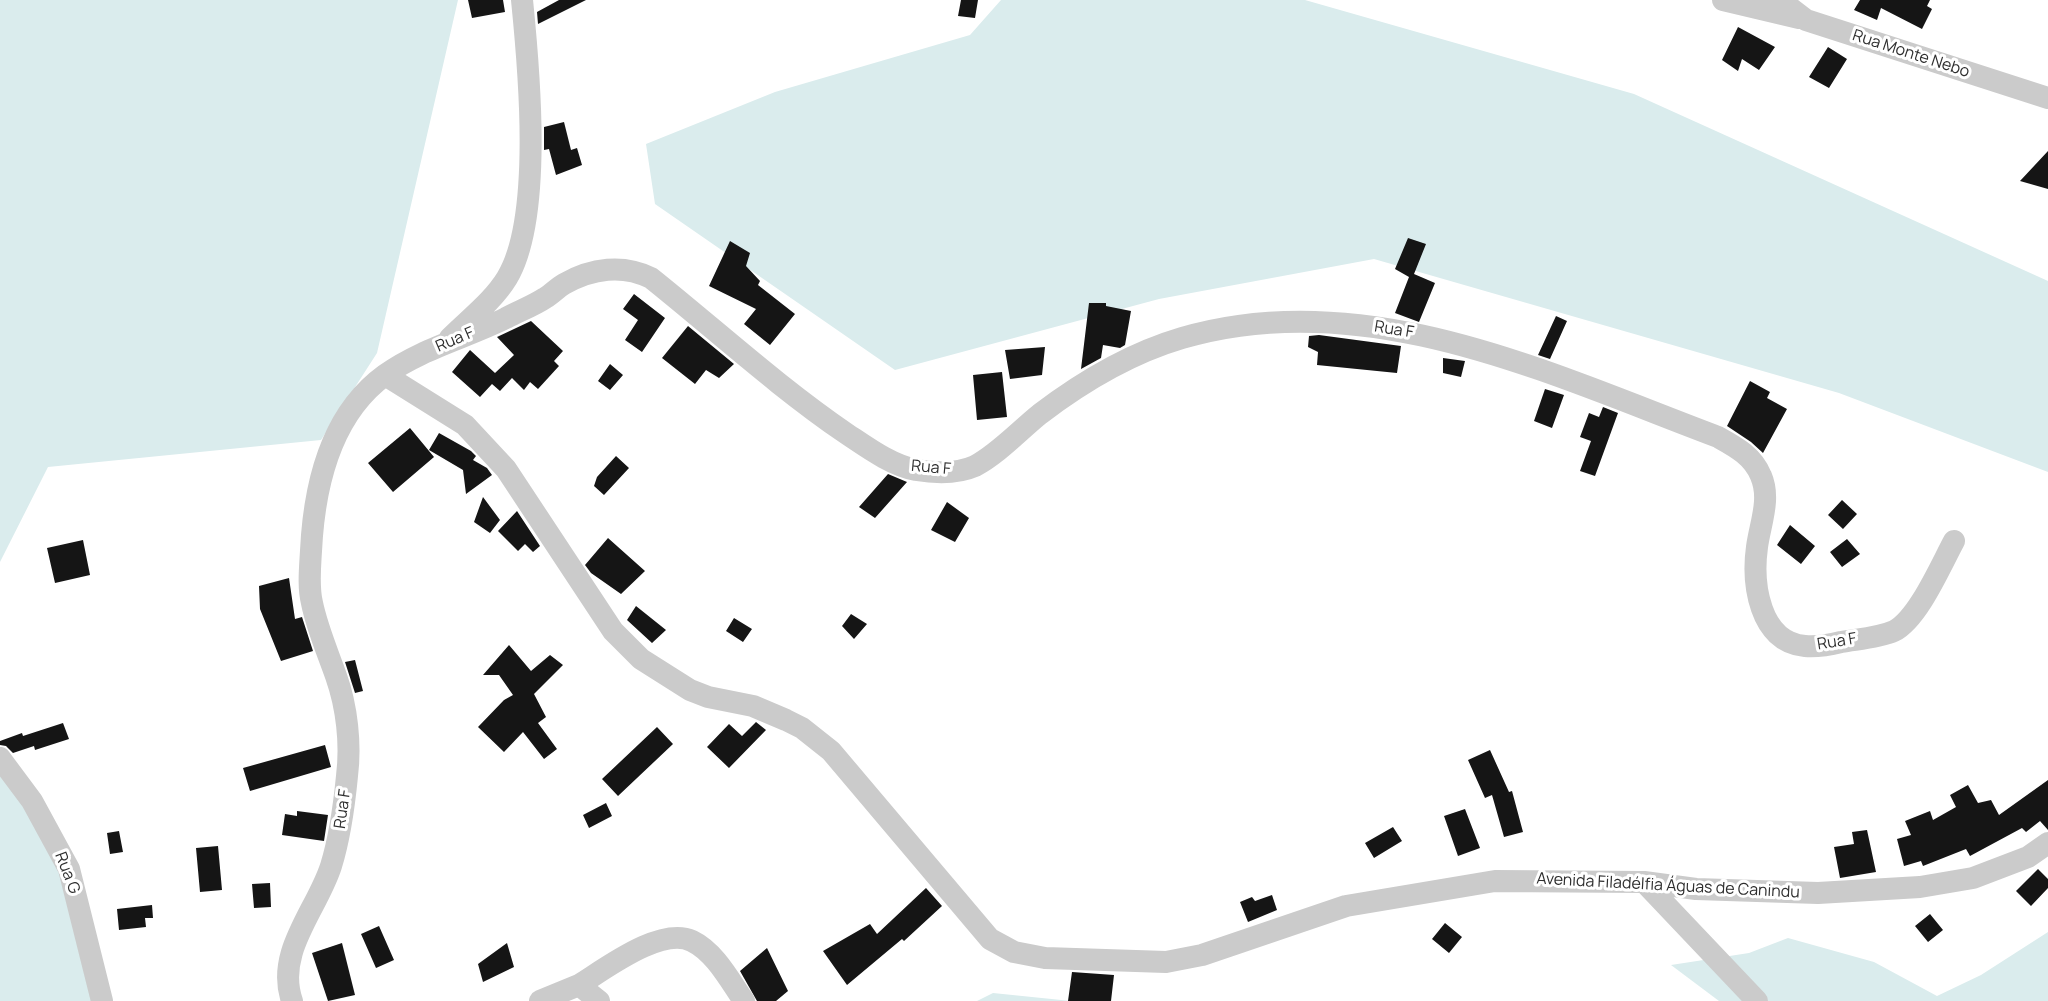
<!DOCTYPE html>
<meta charset="utf-8">
<style>
body{margin:0}
canvas{display:block;background:#fff}
</style>
<canvas width="2048" height="1001"></canvas>
<script>
const g = document.querySelector('canvas').getContext('2d');
g.lineJoin = 'round';
function fill(path, color) { g.fillStyle = color; g.fill(path, 'evenodd'); }
function trace(path, color, width, dash) { g.strokeStyle = color; g.lineWidth = width; g.lineCap = dash ? 'butt' : 'round'; g.setLineDash(dash || []); g.stroke(path); }
function drawText(font, color, halo, rows, align = 'center') {
  g.font = font + ' Manrope,sans-serif'; g.lineWidth = 6; g.setLineDash([]); g.textBaseline = 'middle'; g.strokeStyle = halo; g.fillStyle = color; for (const [text, x, y, turn = 0] of rows) {
    g.save(); g.translate(x, y); g.rotate((+turn || 0) * Math.PI / 180); g.textAlign = isNaN(turn) ? turn : align; if (halo) g.strokeText(text, 0, 0); g.fillText(text, 0, 0); g.restore();
  }
}
const green = new Path2D(`
 M 0,0 L 458,0 L 377,353 L 321,440 L 48,467 L 0,562 Z
 M 1001,0 L 1305,0 L 1634,94 L 2048,281 L 2048,472 L 1839,393 L 1374,259 L 1159,299 L 895,370 L 655,204 L 646,144 L 775,92 L 970,35 Z
 M 0,768 L 69,869 L 101,1001 L 0,1001 Z
 M 2048,932 L 2048,1001 L 1719,1001 L 1671,965 L 1749,953 L 1788,938 L 1874,962 L 1937,996 L 1981,975 Z
 M 993,993 L 1071,1001 L 977,1001 Z`);
const building = new Path2D(`
 M 468,0 L 503,0 L 505,12 L 472,18 Z
 M 559,0 L 586,0 L 538,24 L 537,12 Z
 M 961,0 L 978,0 L 975,18 L 958,16 Z
 M 1860,0 L 1930,0 L 1927,6 L 1932,9 L 1922,29 L 1881,8 L 1877,20 L 1854,10 Z
 M 1738,27 L 1775,47 L 1759,70 L 1742,59 L 1738,71 L 1722,60 Z
 M 1828,47 L 1847,59 L 1829,88 L 1809,77 Z
 M 564,122 L 571,150 L 577,148 L 582,165 L 556,175 L 549,149 L 544,150 L 544,127 Z
 M 2048,151 L 2048,189 L 2020,181 Z
 M 1408,238 L 1426,244 L 1414,274 L 1435,283 L 1419,322 L 1395,313 L 1409,277 L 1395,269 Z
 M 730,241 L 750,253 L 746,266 L 760,281 L 758,285 L 795,314 L 770,345 L 744,324 L 756,309 L 709,286 Z
 M 634,294 L 665,318 L 642,352 L 625,340 L 638,320 L 623,309 Z
 M 1089,303 L 1106,303 L 1106,306 L 1131,311 L 1125,345 L 1120,348 L 1103,345 L 1101,358 L 1081,369 Z
 M 1556,316 L 1567,321 L 1550,359 L 1538,355 Z
 M 531,321 L 563,351 L 554,361 L 559,366 L 538,389 L 530,382 L 524,390 L 512,378 L 500,391 L 492,384 L 480,397 L 452,372 L 470,350 L 495,373 L 514,355 L 497,337 Z
 M 688,326 L 734,364 L 719,378 L 706,370 L 695,384 L 662,358 Z
 M 1319,335 L 1401,346 L 1397,373 L 1317,365 L 1318,352 L 1308,347 L 1309,336 Z
 M 1045,347 L 1042,375 L 1010,379 L 1005,350 Z
 M 1443,358 L 1465,361 L 1461,377 L 1443,373 Z
 M 610,364 L 623,375 L 610,390 L 598,381 Z
 M 1002,372 L 1007,417 L 977,420 L 973,375 Z
 M 1750,381 L 1770,392 L 1767,398 L 1787,409 L 1763,453 L 1751,442 L 1727,426 Z
 M 1545,389 L 1564,395 L 1552,428 L 1534,421 Z
 M 1603,407 L 1618,413 L 1595,476 L 1580,471 L 1591,441 L 1580,437 L 1589,413 L 1599,417 Z
 M 410,428 L 434,457 L 393,492 L 368,463 Z
 M 439,433 L 471,451 L 476,456 L 473,460 L 487,468 L 492,475 L 466,494 L 463,470 L 429,450 Z
 M 616,456 L 629,468 L 604,495 L 594,486 L 597,477 Z
 M 888,474 L 907,482 L 875,518 L 859,507 Z
 M 483,497 L 500,520 L 490,533 L 474,522 Z
 M 1842,500 L 1857,514 L 1843,529 L 1828,515 Z
 M 947,502 L 969,518 L 955,542 L 931,530 Z
 M 517,511 L 540,546 L 533,552 L 525,544 L 518,551 L 498,531 Z
 M 1790,525 L 1815,546 L 1801,564 L 1777,545 Z
 M 608,538 L 645,571 L 621,594 L 591,573 L 585,565 Z
 M 1847,539 L 1860,554 L 1842,567 L 1830,552 Z
 M 83,540 L 90,575 L 55,583 L 47,548 Z
 M 289,578 L 295,619 L 302,617 L 313,651 L 281,661 L 260,609 L 259,586 Z
 M 636,606 L 666,630 L 652,643 L 627,620 Z
 M 851,614 L 867,624 L 854,639 L 842,626 Z
 M 734,618 L 752,629 L 743,642 L 726,631 Z
 M 509,645 L 531,671 L 550,655 L 563,665 L 534,694 L 546,717 L 538,723 L 557,749 L 544,759 L 523,732 L 504,752 L 478,727 L 504,700 L 513,695 L 499,675 L 483,675 Z
 M 355,660 L 363,691 L 355,693 L 345,662 Z
 M 756,722 L 766,730 L 729,768 L 707,747 L 729,724 L 742,736 Z
 M 63,723 L 69,739 L 35,750 L 34,746 L 13,753 L 6,746 L 0,745 L 0,741 L 22,733 L 23,736 Z
 M 657,727 L 673,744 L 618,796 L 602,779 Z
 M 325,745 L 331,767 L 250,791 L 243,768 Z
 M 1490,750 L 1509,792 L 1512,791 L 1523,832 L 1504,837 L 1492,795 L 1485,798 L 1468,760 Z
 M 2048,780 L 2048,830 L 2040,821 L 2026,832 L 2022,828 L 1970,856 L 1966,849 L 1923,866 L 1921,861 L 1904,866 L 1897,839 L 1911,835 L 1905,821 L 1930,811 L 1933,820 L 1956,807 L 1950,795 L 1968,785 L 1978,803 L 1991,800 L 1999,815 Z
 M 606,803 L 612,816 L 589,828 L 583,815 Z
 M 1465,809 L 1480,848 L 1458,856 L 1444,816 Z
 M 297,811 L 328,815 L 324,841 L 282,835 L 285,814 L 297,816 Z
 M 1393,827 L 1402,841 L 1374,858 L 1365,843 Z
 M 1867,830 L 1876,872 L 1840,878 L 1834,847 L 1854,844 L 1852,832 Z
 M 119,831 L 123,852 L 110,854 L 107,833 Z
 M 218,846 L 222,890 L 200,892 L 196,848 Z
 M 2038,869 L 2048,879 L 2048,888 L 2031,906 L 2016,891 Z
 M 270,883 L 271,907 L 254,908 L 252,884 Z
 M 926,888 L 942,906 L 904,941 L 902,939 L 847,985 L 823,951 L 870,924 L 877,934 Z
 M 1272,895 L 1277,910 L 1248,922 L 1240,902 L 1252,897 L 1255,901 Z
 M 152,905 L 153,918 L 145,918 L 146,927 L 119,930 L 117,909 Z
 M 1930,914 L 1943,930 L 1928,942 L 1915,926 Z
 M 1445,923 L 1462,937 L 1449,953 L 1432,939 Z
 M 379,926 L 394,960 L 376,968 L 361,934 Z
 M 342,943 L 355,995 L 328,1001 L 312,953 Z
 M 507,943 L 514,967 L 483,982 L 478,964 Z
 M 767,948 L 788,991 L 776,1001 L 757,1001 L 740,971 Z
 M 1072,972 L 1114,975 L 1111,1001 L 1068,1001 Z`);
const minor = new Path2D(`
 M 1723,0 L 1799,18
 M 1780,0 L 1806,20 L 2048,98
 M 450,338 C 469,319 493,301 507,278 C 543,218 529,69 522,0
 M 385,375 L 465,425 L 506,469 L 613,631 L 641,659 L 690,690 L 708,697 L 753,706 L 786,720 L 802,728 L 831,751 L 990,939 L 1014,952 L 1045,958 L 1166,962 L 1202,955 L 1346,906 L 1495,881 L 1644,882 L 1696,889 L 1818,893 L 1920,887 L 1973,878 L 2028,857 L 2048,843
 M 0,758 L 32,801 L 69,869 L 102,1001
 M 1644,882 L 1757,1001
 M 579,985 C 605,969 661,926 692,941 C 715,952 730,981 744,1001
 M 292,1001 C 275,952 317,910 331,866 C 340,837 344,807 347,776 C 351,744 347,707 336,676 C 328,653 317,628 312,603 C 308,587 310,568 311,551 C 314,488 330,415 385,375 C 421,349 466,338 506,318 C 519,311 533,306 545,298 C 552,294 557,288 564,284 C 592,268 623,264 651,278 C 716,330 778,387 847,434 C 868,448 891,465 916,470 C 934,473 957,474 975,466 C 998,454 1020,430 1040,414 C 1082,382 1131,353 1182,338 C 1365,284 1550,374 1718,437 C 1736,447 1753,456 1761,476 C 1771,499 1760,524 1757,547 C 1752,583 1759,642 1805,646 C 1817,647 1829,645 1841,642 C 1858,639 1878,638 1894,631 C 1918,619 1941,565 1954,541
 M 540,1001 L 579,985 L 599,1001`);
const streetNames = [
 ["Rua Monte Nebo",1911,54,18],
 ["Rua F",1394,330,9],
 ["Rua F",455,340,-23],
 ["Rua F",931,468,5],
 ["Rua F",1837,642,-9],
 ["Rua F",343,809,-82],
 ["Rua G",67,873,69],
 ["Avenida Filadélfia Águas de Canindu",1668,886,3]
];
fill(green, '#daeced');
fill(building, '#151515');
trace(minor, '#cbcbcb', 22);
drawText('16px', '#2e2e2e', '#fff', streetNames);
</script>
